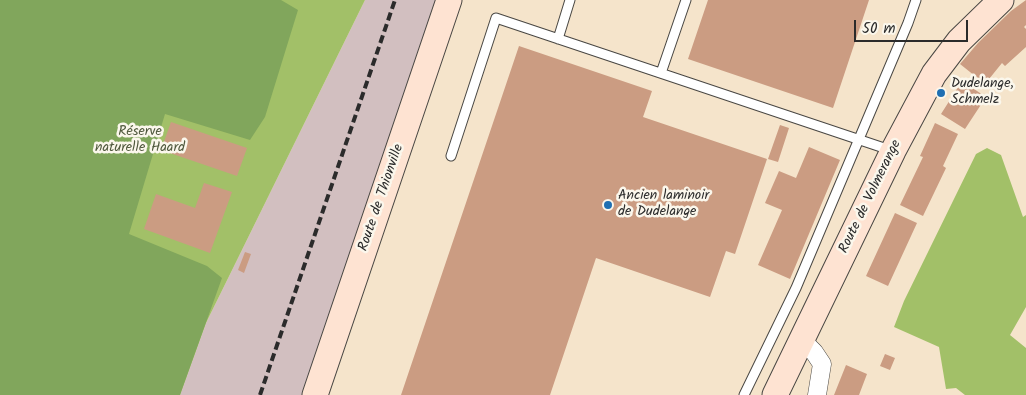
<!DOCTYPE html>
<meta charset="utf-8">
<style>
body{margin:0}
#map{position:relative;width:1026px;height:395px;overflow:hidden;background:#f5e4cb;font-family:Kalam,sans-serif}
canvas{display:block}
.scale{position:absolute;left:854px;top:20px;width:114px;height:22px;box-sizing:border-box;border:2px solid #2b2b2b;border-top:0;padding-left:6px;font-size:15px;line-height:18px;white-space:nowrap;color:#2b2b2b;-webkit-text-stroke:4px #fbf7ec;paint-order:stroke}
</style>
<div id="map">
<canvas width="1026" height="395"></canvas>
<div class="scale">50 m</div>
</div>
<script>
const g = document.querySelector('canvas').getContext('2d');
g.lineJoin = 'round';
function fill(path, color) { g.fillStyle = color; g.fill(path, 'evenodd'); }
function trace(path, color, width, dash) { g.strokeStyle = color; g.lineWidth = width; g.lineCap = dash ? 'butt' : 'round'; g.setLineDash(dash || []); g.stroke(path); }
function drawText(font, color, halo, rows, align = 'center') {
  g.font = font + ' Kalam,sans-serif'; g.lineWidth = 5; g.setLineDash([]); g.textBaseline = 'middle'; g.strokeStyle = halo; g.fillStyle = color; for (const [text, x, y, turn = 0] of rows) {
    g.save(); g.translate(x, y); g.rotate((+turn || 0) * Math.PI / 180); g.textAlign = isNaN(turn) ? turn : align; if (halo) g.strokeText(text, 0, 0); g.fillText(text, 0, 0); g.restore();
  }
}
const industrial = new Path2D(`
 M 365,0 L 441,0 L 306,395 L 180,395 L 206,323 Z`);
const green = new Path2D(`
 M 0,0 L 365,0 L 206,323 L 180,395 L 0,395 Z
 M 987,148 L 1001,155 L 1023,217 L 1026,215 L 1026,307 L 1010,335 L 1026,348 L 1026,395 L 965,395 L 956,388 L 946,389 L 939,347 L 894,327 L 904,301 L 976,154 Z`);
const forest = new Path2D(`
 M 0,0 L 281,0 L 298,10 L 265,117 L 250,140 L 165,114 L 129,234 L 207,266 L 222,278 L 180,395 L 0,395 Z`);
const building = new Path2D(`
 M 708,0 L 869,0 L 833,108 L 688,59 Z
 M 1026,0 L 1026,25 L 1024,27 L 1026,29 L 1026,47 L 1005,66 L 1002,63 L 985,84 L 960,64 L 978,43 L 1011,11 Z
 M 519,46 L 652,91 L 643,117 L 767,159 L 735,254 L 726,251 L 710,297 L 596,258 L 550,395 L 401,395 Z
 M 962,81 L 986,97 L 965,129 L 941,114 Z
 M 171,122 L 247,148 L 237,176 L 161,150 Z
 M 935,123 L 958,134 L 943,166 L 946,168 L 923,216 L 900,205 L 923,157 L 920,156 Z
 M 780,125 L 789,128 L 778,162 L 768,159 Z
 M 809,147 L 840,160 L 790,279 L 758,265 L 782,210 L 765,203 L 779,171 L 796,178 Z
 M 204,183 L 232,192 L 210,253 L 144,229 L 156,194 L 195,208 Z
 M 895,213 L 917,223 L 888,286 L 866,276 Z
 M 245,252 L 251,254 L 244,273 L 238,270 Z
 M 885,354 L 895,358 L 890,370 L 880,366 Z
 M 846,365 L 867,374 L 859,395 L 834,395 Z`);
const lane = new Path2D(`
 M 558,39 L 570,0
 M 661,73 L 686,0
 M 451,156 L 496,18 L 893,151
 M 744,395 L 796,288 L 908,23 L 916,0`);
const street = new Path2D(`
 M 802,340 L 814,352 L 822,364 L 817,395`);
const secondary = new Path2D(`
 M 315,395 L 449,0
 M 775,395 L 893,151 L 934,74 L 959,41 L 1001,0`);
const rail = new Path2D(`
 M 260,395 L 395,0`);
const markers = [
 [941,93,5,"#1f6fb2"],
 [608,205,5,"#1f6fb2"]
];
const poiNames = [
 ["Dudelange,",951,85],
 ["Schmelz",951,101],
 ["Ancien laminoir",618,197],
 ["de Dudelange",618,213]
];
const parkNames = [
 ["Réserve",140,133],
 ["naturelle Haard",140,149]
];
const streetNames = [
 ["Route de Volmerange",871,197,-64],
 ["Route de Thionville",382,198,-71]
];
fill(industrial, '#d2bfc0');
fill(green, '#a2c068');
fill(forest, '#81a65c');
fill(building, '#cb9c82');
trace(lane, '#494743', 11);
trace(street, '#494743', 19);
trace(secondary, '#494743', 27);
trace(lane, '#fff', 9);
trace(street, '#fff', 18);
trace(secondary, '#fee3d2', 25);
trace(rail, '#2b2b2b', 4, [8, 4]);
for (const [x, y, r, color] of markers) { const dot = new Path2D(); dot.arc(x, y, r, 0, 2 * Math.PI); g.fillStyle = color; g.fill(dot); trace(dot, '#fbf7ec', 2); }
drawText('14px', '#2b2b2b', '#fbf7ec', poiNames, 'left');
drawText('14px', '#4f583d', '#fbf7ec', parkNames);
drawText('14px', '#2b2b2b', '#fbf7ec', streetNames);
</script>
